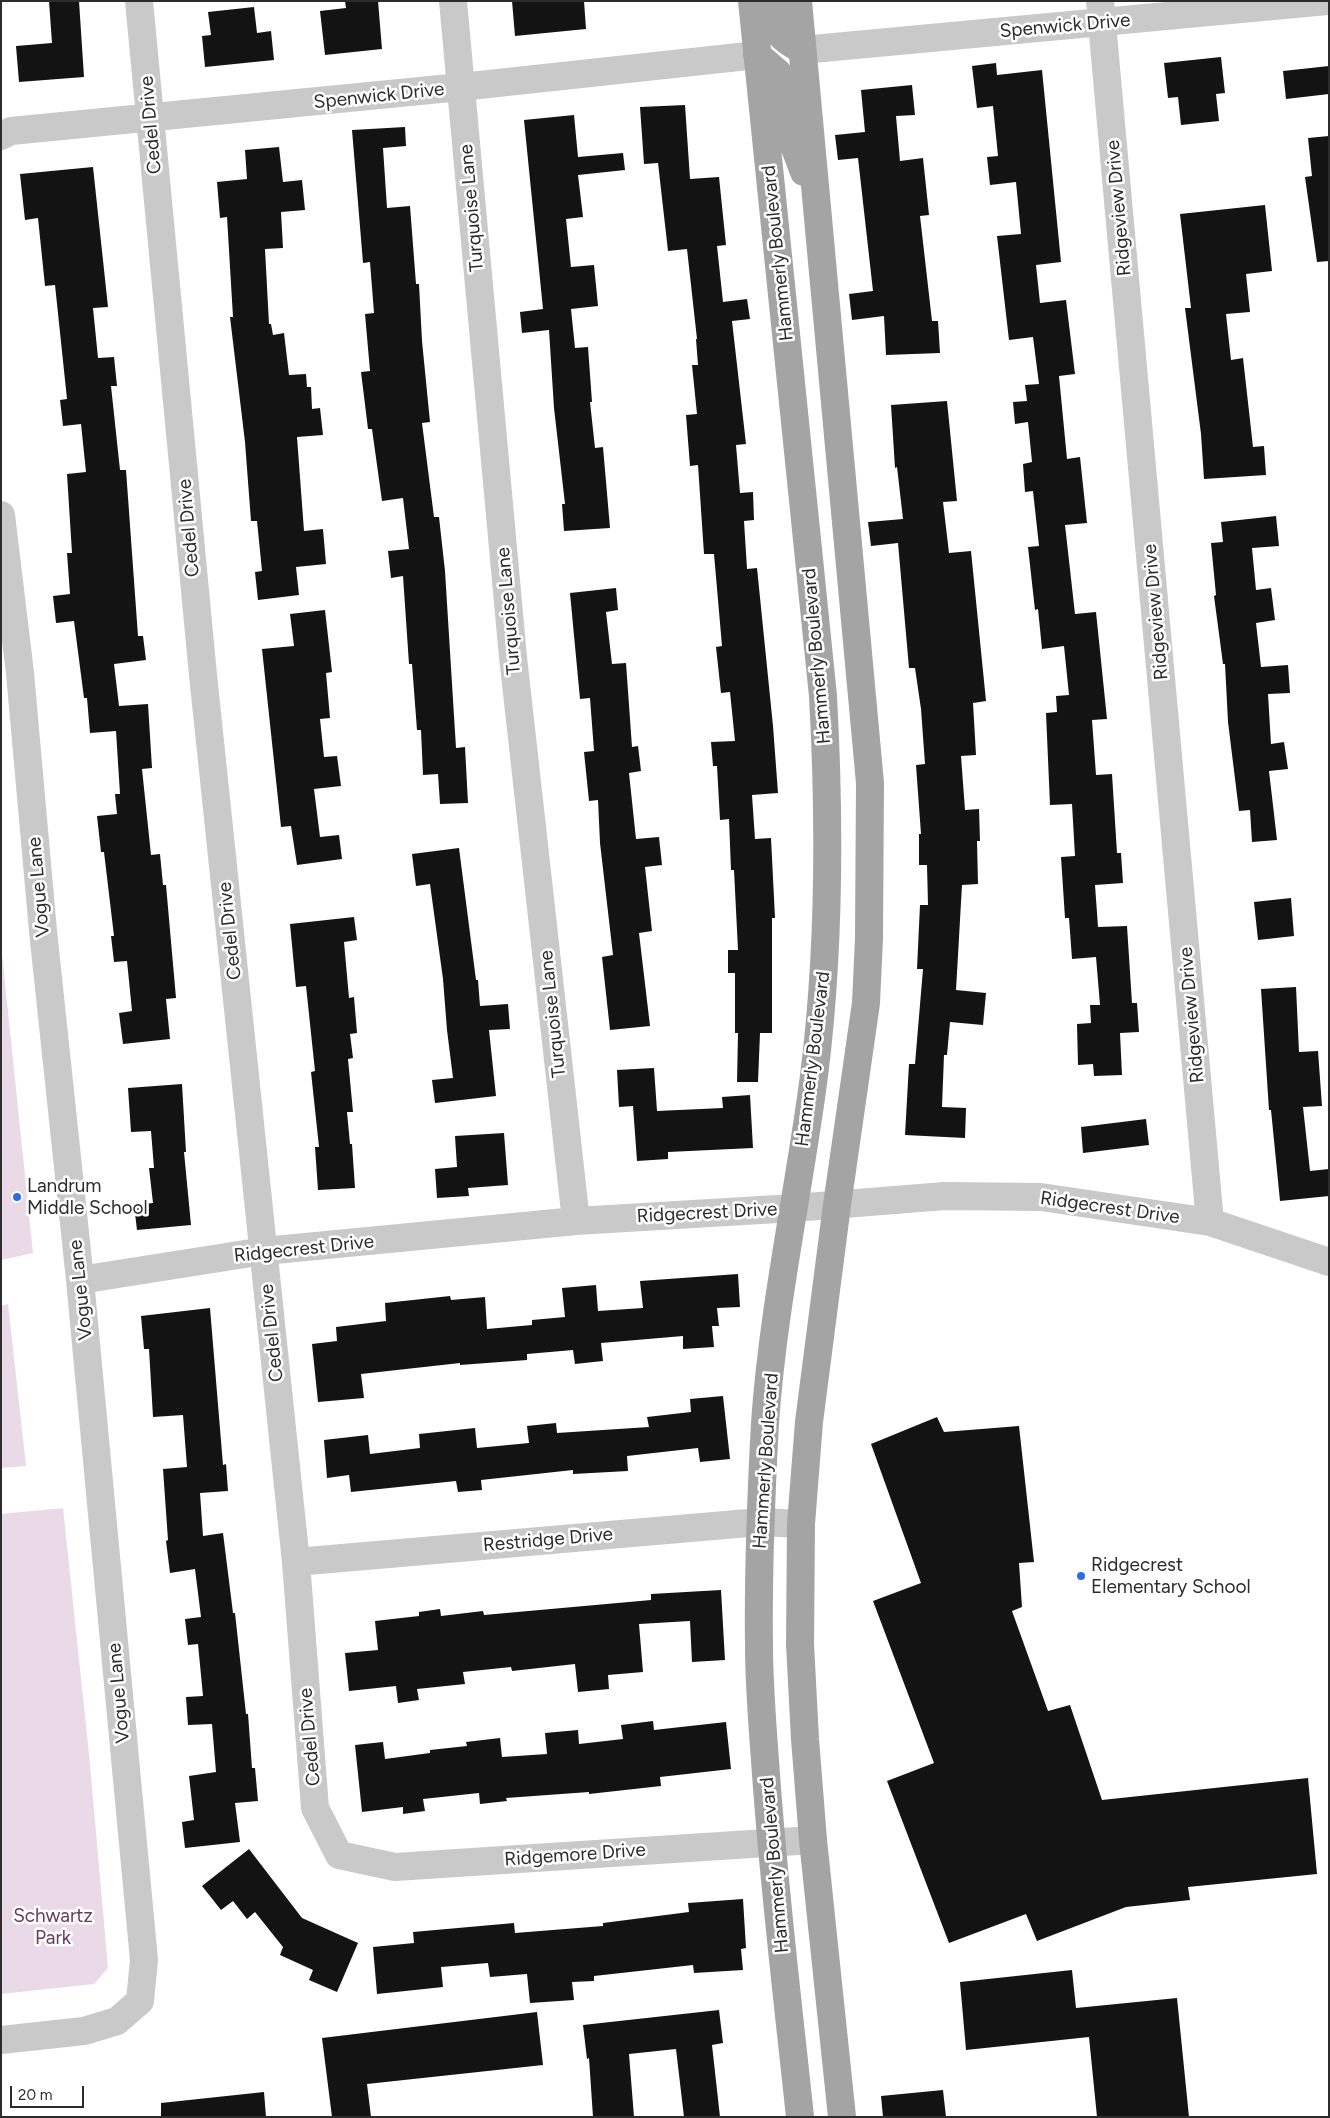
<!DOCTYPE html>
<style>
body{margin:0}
#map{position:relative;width:1330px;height:2118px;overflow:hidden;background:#fff;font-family:Figtree,sans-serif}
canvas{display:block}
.frame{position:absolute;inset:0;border:2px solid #2c2c2c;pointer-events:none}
.scale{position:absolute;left:10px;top:2086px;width:74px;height:22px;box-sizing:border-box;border:2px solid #2c2c2c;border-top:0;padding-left:6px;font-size:15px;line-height:18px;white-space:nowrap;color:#2c2c2c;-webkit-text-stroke:4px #fff;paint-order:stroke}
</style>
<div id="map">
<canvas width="1330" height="2118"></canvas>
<div class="frame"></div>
<div class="scale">20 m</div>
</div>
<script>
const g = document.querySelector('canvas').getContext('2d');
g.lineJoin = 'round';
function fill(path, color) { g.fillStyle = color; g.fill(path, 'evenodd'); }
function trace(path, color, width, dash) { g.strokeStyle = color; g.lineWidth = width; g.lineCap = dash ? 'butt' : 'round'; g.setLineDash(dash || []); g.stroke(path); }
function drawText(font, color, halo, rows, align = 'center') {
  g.font = font + ' Figtree,sans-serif'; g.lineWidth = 5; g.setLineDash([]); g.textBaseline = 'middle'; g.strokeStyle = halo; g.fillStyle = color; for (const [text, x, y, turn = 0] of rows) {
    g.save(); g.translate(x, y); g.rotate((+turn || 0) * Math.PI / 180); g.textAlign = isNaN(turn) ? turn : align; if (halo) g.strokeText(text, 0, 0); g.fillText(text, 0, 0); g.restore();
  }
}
const green = new Path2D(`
 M 1,944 L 33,1253 L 1,1260 Z
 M 8,1304 L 26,1466 L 1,1468 L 1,1306 Z
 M 63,1508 L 89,1754 L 108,1968 L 94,1984 L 1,1994 L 1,1514 Z`);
const building = new Path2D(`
 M 49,1 L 79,1 L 84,77 L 19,82 L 16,46 L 52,43 Z
 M 345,1 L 378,1 L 382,49 L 325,55 L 320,11 L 346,8 Z
 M 512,1 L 584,1 L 586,29 L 515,36 Z
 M 254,7 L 257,33 L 271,31 L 274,60 L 205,67 L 202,36 L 211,35 L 208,12 Z
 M 1221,57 L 1225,93 L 1216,94 L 1219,121 L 1181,125 L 1178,97 L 1168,98 L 1164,63 Z
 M 996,63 L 997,75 L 1042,70 L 1061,262 L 1036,265 L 1040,303 L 1066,300 L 1075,374 L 1059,376 L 1067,459 L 1080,457 L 1087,523 L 1065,525 L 1075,614 L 1096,612 L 1107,719 L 1092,720 L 1096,775 L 1112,774 L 1117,853 L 1121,853 L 1123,883 L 1095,885 L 1098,927 L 1127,926 L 1132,1003 L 1137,1003 L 1139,1032 L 1120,1033 L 1122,1075 L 1094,1076 L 1093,1064 L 1078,1065 L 1077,1024 L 1091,1023 L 1090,1005 L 1100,1005 L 1096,957 L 1072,959 L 1069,918 L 1065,918 L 1061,857 L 1075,856 L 1072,804 L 1050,805 L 1046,713 L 1057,712 L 1056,696 L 1069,695 L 1064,646 L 1042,649 L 1038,609 L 1035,610 L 1028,547 L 1039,546 L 1033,491 L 1025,492 L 1023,464 L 1032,462 L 1028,422 L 1015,424 L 1013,402 L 1027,401 L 1025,385 L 1039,384 L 1033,337 L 1009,340 L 997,236 L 1021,234 L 1016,182 L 990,185 L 987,157 L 998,156 L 993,106 L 977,108 L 972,66 Z
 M 1329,66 L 1329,94 L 1286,99 L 1283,71 Z
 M 912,85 L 915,115 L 896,116 L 900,161 L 923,158 L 929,215 L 920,216 L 932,321 L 938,321 L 940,353 L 886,355 L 884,316 L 852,320 L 849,294 L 873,291 L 858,158 L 838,160 L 835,135 L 865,132 L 861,90 Z
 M 685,105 L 690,179 L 719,177 L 726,245 L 717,246 L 723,302 L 747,299 L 750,319 L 732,321 L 746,444 L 736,445 L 740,493 L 753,492 L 754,520 L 744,521 L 747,569 L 757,568 L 773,726 L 778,793 L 752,795 L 755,839 L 771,838 L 775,918 L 772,918 L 772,1033 L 760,1033 L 758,1082 L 737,1082 L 738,1033 L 735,1033 L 735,973 L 728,973 L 728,950 L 738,950 L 734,870 L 731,870 L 729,819 L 720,820 L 717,766 L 713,766 L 711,742 L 735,741 L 730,692 L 721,693 L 716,647 L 722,646 L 714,554 L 704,554 L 698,465 L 690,466 L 686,415 L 697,414 L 692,365 L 698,365 L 696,339 L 697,339 L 687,249 L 668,251 L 658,163 L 644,164 L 640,107 Z
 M 574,115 L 578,157 L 623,153 L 625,170 L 578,175 L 583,217 L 566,219 L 571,267 L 594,265 L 598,306 L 571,309 L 575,348 L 588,347 L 592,402 L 590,402 L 595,448 L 603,447 L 610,528 L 564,531 L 562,504 L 565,504 L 554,408 L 549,330 L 522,333 L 520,312 L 543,309 L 524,120 Z
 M 405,127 L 406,146 L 383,148 L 387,208 L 410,206 L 416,284 L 419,284 L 422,341 L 430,422 L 422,423 L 434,517 L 439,517 L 445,571 L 456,748 L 465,747 L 468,803 L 440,804 L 438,774 L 423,775 L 421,730 L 417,730 L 412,664 L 409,664 L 403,576 L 391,578 L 388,551 L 409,549 L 403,498 L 382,501 L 372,429 L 368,429 L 361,372 L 370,371 L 365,314 L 374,313 L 370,262 L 363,263 L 352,130 Z
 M 1329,136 L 1329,261 L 1317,262 L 1305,177 L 1312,176 L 1308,138 Z
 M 279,147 L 283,182 L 302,180 L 305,210 L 281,212 L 283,248 L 265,249 L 269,324 L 271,324 L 273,335 L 284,333 L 289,375 L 306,374 L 307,387 L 311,387 L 312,409 L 320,408 L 323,435 L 297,437 L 304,531 L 323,529 L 326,564 L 296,567 L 299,595 L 258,600 L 255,572 L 262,571 L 257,521 L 251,521 L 245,442 L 230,317 L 233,317 L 227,217 L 220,218 L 217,182 L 247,179 L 245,150 Z
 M 93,167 L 108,307 L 93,308 L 98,358 L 114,357 L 117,386 L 111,386 L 120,470 L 126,470 L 138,636 L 143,636 L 146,660 L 114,664 L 119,706 L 148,704 L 152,768 L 142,769 L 151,855 L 160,854 L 163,885 L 166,885 L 176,998 L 166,999 L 170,1039 L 123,1044 L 119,1013 L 132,1011 L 127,961 L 114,962 L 111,936 L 114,936 L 104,852 L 101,852 L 97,816 L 117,814 L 115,794 L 120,794 L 116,731 L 90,733 L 87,698 L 84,698 L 74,621 L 56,623 L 53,596 L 70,594 L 67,553 L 72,553 L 67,474 L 86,472 L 81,424 L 63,426 L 60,400 L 67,399 L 55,285 L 45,286 L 38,218 L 25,220 L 20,174 Z
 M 1265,205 L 1272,271 L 1246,274 L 1250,312 L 1226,314 L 1231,360 L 1243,358 L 1253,447 L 1264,446 L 1266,475 L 1204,479 L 1201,434 L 1185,308 L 1191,308 L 1180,214 Z
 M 947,401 L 957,501 L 943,502 L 949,553 L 971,551 L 986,701 L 973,703 L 976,755 L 961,756 L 965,810 L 979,809 L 980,841 L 977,841 L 978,884 L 962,885 L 956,990 L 986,993 L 983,1025 L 950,1022 L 947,1055 L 944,1055 L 942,1107 L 966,1108 L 965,1138 L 905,1135 L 909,1064 L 915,1064 L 923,969 L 917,969 L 920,905 L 928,905 L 927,865 L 919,865 L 919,834 L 921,834 L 916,765 L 925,764 L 921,709 L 915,668 L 909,668 L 898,543 L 871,546 L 868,522 L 903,519 L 897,467 L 895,468 L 891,405 Z
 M 1276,516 L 1279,546 L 1252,548 L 1256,590 L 1271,588 L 1275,620 L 1256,623 L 1261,667 L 1288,665 L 1290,693 L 1268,694 L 1271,744 L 1284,742 L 1288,769 L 1269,771 L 1277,840 L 1252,842 L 1250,810 L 1239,811 L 1228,722 L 1225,664 L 1223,664 L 1214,596 L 1216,595 L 1211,543 L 1223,542 L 1221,522 Z
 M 616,588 L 618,610 L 606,612 L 612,664 L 626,663 L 632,747 L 638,746 L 641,771 L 629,773 L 636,839 L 659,837 L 662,865 L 645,867 L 652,931 L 639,933 L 650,1026 L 610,1030 L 602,957 L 613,955 L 600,843 L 598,800 L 589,801 L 584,752 L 594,751 L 590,698 L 580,699 L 570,593 Z
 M 325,610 L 332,672 L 326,673 L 330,718 L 320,719 L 324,757 L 337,756 L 341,786 L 314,789 L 320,837 L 339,835 L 342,859 L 297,865 L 291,826 L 281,827 L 262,649 L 294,646 L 290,614 Z
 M 459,848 L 476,980 L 478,980 L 480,1006 L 508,1004 L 510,1029 L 489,1030 L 496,1096 L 435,1103 L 432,1080 L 453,1078 L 447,1030 L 443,979 L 430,884 L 416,886 L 412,854 Z
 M 1291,898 L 1294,936 L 1258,940 L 1254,902 Z
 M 354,917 L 357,940 L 344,942 L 349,998 L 354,997 L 357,1033 L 350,1034 L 353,1058 L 348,1059 L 353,1112 L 347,1112 L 350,1144 L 352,1144 L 355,1188 L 318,1190 L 315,1147 L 319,1147 L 311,1072 L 315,1071 L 306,986 L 296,987 L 290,924 Z
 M 1296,987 L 1299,1052 L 1318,1051 L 1322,1106 L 1303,1107 L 1310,1171 L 1329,1169 L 1329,1196 L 1280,1201 L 1271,1110 L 1269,1110 L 1261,989 Z
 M 654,1068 L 657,1111 L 723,1108 L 722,1097 L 750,1095 L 753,1148 L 668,1152 L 668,1159 L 637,1161 L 633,1106 L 619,1107 L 617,1070 Z
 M 182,1084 L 186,1152 L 184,1152 L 191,1225 L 137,1230 L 134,1205 L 153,1203 L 149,1168 L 154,1168 L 151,1131 L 131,1132 L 128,1088 Z
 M 1146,1119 L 1149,1145 L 1083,1153 L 1081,1127 Z
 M 504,1133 L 508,1185 L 468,1188 L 469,1196 L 437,1198 L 435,1169 L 457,1167 L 455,1136 Z
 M 738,1274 L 740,1307 L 717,1308 L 719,1326 L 712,1326 L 714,1347 L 683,1349 L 683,1336 L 601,1343 L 603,1361 L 575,1364 L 573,1350 L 527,1354 L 527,1360 L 460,1365 L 460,1363 L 361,1374 L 364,1398 L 318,1402 L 312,1344 L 337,1341 L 336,1327 L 386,1321 L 385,1303 L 450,1296 L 451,1300 L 485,1297 L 487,1329 L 532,1325 L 532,1320 L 565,1317 L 562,1288 L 596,1285 L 598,1311 L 643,1308 L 640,1281 Z
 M 210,1308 L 223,1465 L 226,1464 L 228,1491 L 200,1493 L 203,1536 L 223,1533 L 233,1613 L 235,1613 L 246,1714 L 248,1714 L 252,1768 L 255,1768 L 258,1801 L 235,1803 L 240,1842 L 185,1848 L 182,1822 L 194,1820 L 189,1776 L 216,1772 L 212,1724 L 188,1725 L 186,1697 L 203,1696 L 198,1644 L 188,1645 L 185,1619 L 201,1617 L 195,1569 L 170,1573 L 166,1541 L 168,1540 L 163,1469 L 187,1467 L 183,1415 L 153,1417 L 149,1349 L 144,1349 L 141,1316 Z
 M 723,1396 L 730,1459 L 700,1462 L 698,1448 L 627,1456 L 628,1471 L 573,1474 L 573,1470 L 481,1480 L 482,1490 L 458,1492 L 456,1481 L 351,1492 L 349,1475 L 327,1478 L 324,1440 L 368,1435 L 370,1454 L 420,1448 L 419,1434 L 475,1428 L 477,1448 L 529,1443 L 527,1426 L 556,1423 L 557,1433 L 649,1427 L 647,1417 L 691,1412 L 690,1399 Z
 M 937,1417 L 944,1432 L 1019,1426 L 1034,1562 L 1019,1563 L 1022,1607 L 1012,1611 L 1048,1711 L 1070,1705 L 1102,1800 L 1308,1778 L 1317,1874 L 1188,1887 L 1190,1900 L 1126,1907 L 1037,1941 L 1026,1914 L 949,1943 L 887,1781 L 934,1763 L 873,1601 L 921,1583 L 871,1444 Z
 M 721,1590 L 725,1660 L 692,1662 L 690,1621 L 639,1624 L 643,1672 L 608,1675 L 609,1689 L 578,1692 L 575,1664 L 512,1671 L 511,1667 L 463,1672 L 465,1684 L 417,1689 L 419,1700 L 398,1703 L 396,1686 L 349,1691 L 345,1653 L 378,1650 L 375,1621 L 419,1616 L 419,1612 L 440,1609 L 441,1616 L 483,1611 L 484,1615 L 651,1600 L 651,1594 Z
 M 653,1721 L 654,1730 L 726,1722 L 731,1769 L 660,1777 L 661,1786 L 589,1794 L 589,1792 L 506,1798 L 507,1801 L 480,1804 L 479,1793 L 423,1799 L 425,1811 L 403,1814 L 403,1807 L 362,1812 L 355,1745 L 383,1742 L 385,1759 L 430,1753 L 430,1750 L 467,1746 L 466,1742 L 500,1738 L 502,1757 L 547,1754 L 545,1733 L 578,1730 L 579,1744 L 623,1739 L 621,1725 Z
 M 249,1849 L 302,1918 L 358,1943 L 337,1992 L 309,1980 L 313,1970 L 280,1955 L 283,1947 L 255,1912 L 247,1919 L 233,1901 L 221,1910 L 202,1886 Z
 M 743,1899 L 746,1948 L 741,1949 L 743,1970 L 694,1973 L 693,1965 L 594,1976 L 594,1981 L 572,1982 L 574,2000 L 530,2003 L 527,1974 L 490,1977 L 488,1963 L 441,1967 L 443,1987 L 377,1994 L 373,1947 L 414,1943 L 413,1932 L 514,1923 L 515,1933 L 603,1926 L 603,1923 L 689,1912 L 688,1903 Z
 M 1072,1970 L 1076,2008 L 1177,1998 L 1189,2117 L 1097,2117 L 1089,2037 L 966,2050 L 960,1982 Z
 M 719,2010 L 723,2043 L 712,2045 L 720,2117 L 684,2117 L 676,2049 L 629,2054 L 634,2117 L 593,2117 L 589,2058 L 587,2059 L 583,2025 Z
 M 537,2012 L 543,2065 L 367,2084 L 371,2117 L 332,2117 L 322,2038 Z
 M 943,2090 L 946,2117 L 883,2117 L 881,2096 Z
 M 264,2092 L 266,2117 L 161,2117 L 161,2103 Z`);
const minor = new Path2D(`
 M 139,1 L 203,675 L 296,1562 L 315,1808 L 339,1855 L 395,1867 L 813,1840
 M 453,1 L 513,657 L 576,1221
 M 1100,1 L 1210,1222
 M 802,50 L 1327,1
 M 1,136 L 11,131 L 461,87 L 757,55
 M 1,515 L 20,673 L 43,931 L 80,1280 L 144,1960 L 140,2001 L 117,2021 L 84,2031 L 1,2040
 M 80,1280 L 264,1251 L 576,1221 L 794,1208 L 945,1196 L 1041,1197 L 1210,1222 L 1329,1262
 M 296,1562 L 760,1522 L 801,1524`);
const major = new Path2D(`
 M 752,1 L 823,696 C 830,823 830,949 814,1076 C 799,1191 773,1307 765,1423 C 761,1497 758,1571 759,1646 C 759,1688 763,1732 766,1774 C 774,1889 788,2003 800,2117
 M 772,1 C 775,32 776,35 802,50
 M 798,1 L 870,783 L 869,938 L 866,1003 L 837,1205 L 809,1422 L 801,1524 L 800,1644 L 805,1739 L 813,1840 L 842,2117
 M 757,55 L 778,73 L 784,93 L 787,127 L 804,172`);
const markers = [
 [17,1197,5,"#2c6de5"],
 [1081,1576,5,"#2c6de5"]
];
const streetNames = [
 ["Spenwick Drive",1065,26,-5],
 ["Spenwick Drive",379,96,-6],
 ["Cedel Drive",151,125,-95],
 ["Turquoise Lane",472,208,-95],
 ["Ridgeview Drive",1119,208,-95],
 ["Hammerly Boulevard",778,253,-96],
 ["Cedel Drive",189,528,-95],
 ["Turquoise Lane",509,611,-95],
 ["Ridgeview Drive",1156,612,-95],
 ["Hammerly Boulevard",817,656,-95],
 ["Vogue Lane",39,887,-95],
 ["Cedel Drive",230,931,-96],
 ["Turquoise Lane",553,1014,-96],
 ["Ridgeview Drive",1192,1015,-95],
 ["Hammerly Boulevard",813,1059,-83],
 ["Ridgecrest Drive",1110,1208,8],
 ["Ridgecrest Drive",707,1213,-3],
 ["Ridgecrest Drive",304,1249,-6],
 ["Vogue Lane",81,1290,-96],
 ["Cedel Drive",272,1333,-96],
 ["Hammerly Boulevard",766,1461,-86],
 ["Restridge Drive",548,1540,-5],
 ["Vogue Lane",119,1693,-95],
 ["Cedel Drive",310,1737,-95],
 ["Ridgemore Drive",575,1855,-4],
 ["Hammerly Boulevard",775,1865,-95]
];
const poiNames = [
 ["Landrum",27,1186],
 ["Middle School",27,1208],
 ["Ridgecrest",1091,1565],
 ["Elementary School",1091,1587]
];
const parkNames = [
 ["Schwartz",53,1916],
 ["Park",53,1938]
];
fill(green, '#ead9e7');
fill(building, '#131313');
trace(minor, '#c9c9c9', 28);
trace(major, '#a4a4a4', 28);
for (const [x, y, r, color] of markers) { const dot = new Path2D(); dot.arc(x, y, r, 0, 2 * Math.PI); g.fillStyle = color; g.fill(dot); trace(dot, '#fff', 2); }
drawText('19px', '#2c2c2c', '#fff', streetNames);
drawText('19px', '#2c2c2c', '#fff', poiNames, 'left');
drawText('19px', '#683a5c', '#fff', parkNames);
</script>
